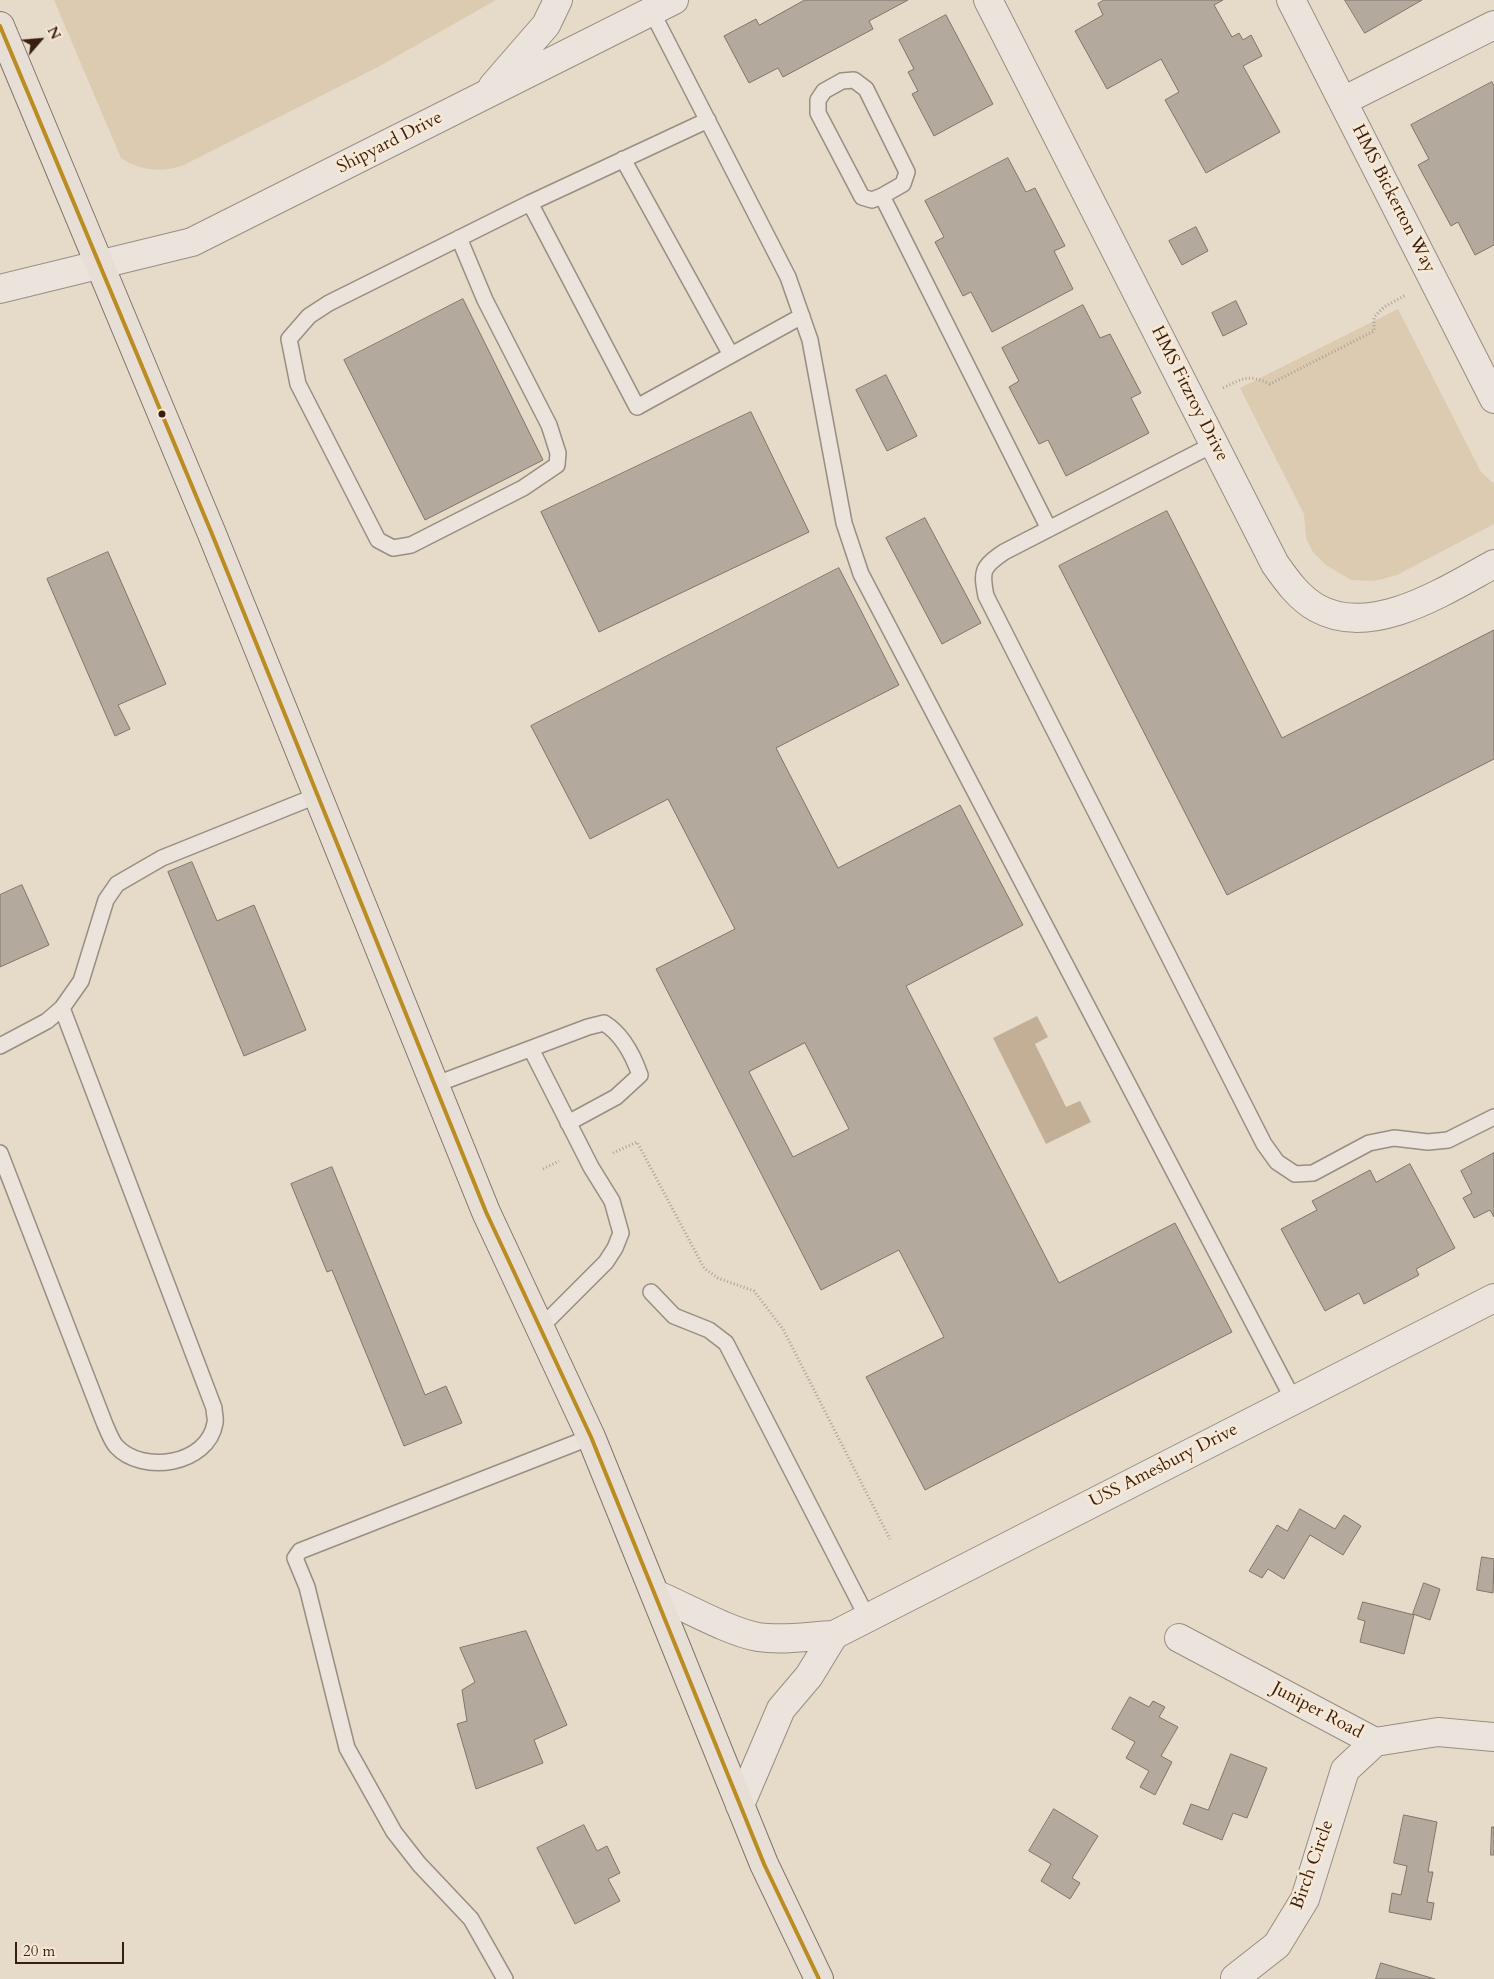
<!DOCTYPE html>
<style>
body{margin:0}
#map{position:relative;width:1494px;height:1979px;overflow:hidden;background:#e6dac8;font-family:Cardo,serif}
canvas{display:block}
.north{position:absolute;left:15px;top:15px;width:50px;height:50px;-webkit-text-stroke:4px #f7e8d3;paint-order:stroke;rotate:63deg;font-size:14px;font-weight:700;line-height:20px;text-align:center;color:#391e10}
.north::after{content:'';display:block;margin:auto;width:18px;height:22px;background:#391e10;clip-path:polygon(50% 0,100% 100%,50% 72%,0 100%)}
.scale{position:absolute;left:15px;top:1942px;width:109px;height:22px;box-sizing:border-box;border:2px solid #391e10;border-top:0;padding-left:6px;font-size:15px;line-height:18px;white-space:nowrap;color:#391e10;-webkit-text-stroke:4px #f7e8d3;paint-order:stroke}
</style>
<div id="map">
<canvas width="1494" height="1979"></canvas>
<div class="north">N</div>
<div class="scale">20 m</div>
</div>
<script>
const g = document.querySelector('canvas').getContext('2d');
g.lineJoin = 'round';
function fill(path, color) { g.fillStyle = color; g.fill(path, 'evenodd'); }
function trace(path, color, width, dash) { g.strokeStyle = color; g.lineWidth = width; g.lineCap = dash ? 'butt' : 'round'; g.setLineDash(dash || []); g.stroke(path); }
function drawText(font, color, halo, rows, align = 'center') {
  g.font = font + ' Cardo,serif'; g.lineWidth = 5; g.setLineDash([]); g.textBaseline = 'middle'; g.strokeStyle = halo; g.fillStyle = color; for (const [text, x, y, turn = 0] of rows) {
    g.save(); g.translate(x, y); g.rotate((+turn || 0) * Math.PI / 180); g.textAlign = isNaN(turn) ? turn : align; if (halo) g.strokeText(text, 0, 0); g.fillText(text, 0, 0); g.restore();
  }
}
const green = new Path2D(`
 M 54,0 L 496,0 L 378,67 L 184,165 C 163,173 140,171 121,158 Z
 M 1398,309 L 1481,472 L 1494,484 L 1494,524 L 1397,575 L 1374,581 L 1351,580 L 1326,565 L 1313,552 L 1306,538 L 1304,514 L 1240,388 Z`);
const water = new Path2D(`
 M 1037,1016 L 1048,1037 L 1035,1044 L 1066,1107 L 1080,1101 L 1091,1122 L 1046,1144 L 993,1038 Z`);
const building = new Path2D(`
 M 805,0 L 908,0 L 869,21 L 873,29 L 783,77 L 778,68 L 749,83 L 724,36 L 756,19 L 759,25 Z
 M 1104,0 L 1223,0 L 1214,5 L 1232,37 L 1239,33 L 1243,40 L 1251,35 L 1262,56 L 1243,66 L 1280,132 L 1206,173 L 1165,100 L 1179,92 L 1161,59 L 1107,89 L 1075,31 L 1103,15 L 1098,4 Z
 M 1345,0 L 1422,0 L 1365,33 Z
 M 946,15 L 993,104 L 934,136 L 912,94 L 918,91 L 908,72 L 914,69 L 899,40 Z
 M 1492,82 L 1494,86 L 1494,245 L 1475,255 L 1458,222 L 1451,226 L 1418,165 L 1429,159 L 1411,125 Z
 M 1008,158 L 1026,192 L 1035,188 L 1065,246 L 1054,251 L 1073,289 L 992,332 L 971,292 L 963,296 L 935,242 L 944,237 L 925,201 Z
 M 1196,227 L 1208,251 L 1182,265 L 1169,241 Z
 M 463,299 L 543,460 L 425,520 L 344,360 Z
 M 1236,301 L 1247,324 L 1223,336 L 1212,313 Z
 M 1083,305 L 1100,338 L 1110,334 L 1141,393 L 1131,398 L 1149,433 L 1066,476 L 1048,440 L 1039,444 L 1009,387 L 1019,381 L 1002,348 Z
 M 886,375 L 917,436 L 887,451 L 856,390 Z
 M 751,412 L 809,532 L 599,632 L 541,512 Z
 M 1167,511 L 1282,738 L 1494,630 L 1494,759 L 1227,895 L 1059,566 Z
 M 925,518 L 981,623 L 942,644 L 886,538 Z
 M 108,552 L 166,684 L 118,705 L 130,729 L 115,736 L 47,579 Z
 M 839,568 L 899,685 L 776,748 L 838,868 L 960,805 L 1023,925 L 906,986 L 1059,1283 L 1175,1223 L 1232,1332 L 925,1490 L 866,1377 L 944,1337 L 899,1250 L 821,1290 L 656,969 L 735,929 L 668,799 L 590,839 L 531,726 ZM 805,1043 L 849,1129 L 793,1157 L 749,1072 Z
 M 192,862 L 217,921 L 254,905 L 306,1030 L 244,1056 L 168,872 Z
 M 22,885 L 49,945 L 0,967 L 0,895 Z
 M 1494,1153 L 1494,1217 L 1490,1210 L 1474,1218 L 1463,1198 L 1472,1193 L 1461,1171 Z
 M 1410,1164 L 1455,1248 L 1416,1269 L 1419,1275 L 1364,1304 L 1359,1293 L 1325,1311 L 1281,1229 L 1317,1210 L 1312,1201 L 1370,1170 L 1376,1182 Z
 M 332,1167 L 425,1395 L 446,1386 L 462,1423 L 404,1446 L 332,1270 L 327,1272 L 291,1184 Z
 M 1300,1509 L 1335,1529 L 1344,1515 L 1361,1526 L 1343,1555 L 1310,1535 L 1284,1579 L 1268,1569 L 1262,1578 L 1249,1571 L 1277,1525 L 1287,1531 Z
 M 1482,1557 L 1494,1559 L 1493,1593 L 1477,1590 Z
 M 1424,1583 L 1440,1589 L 1430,1620 L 1413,1614 Z
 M 1363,1602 L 1414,1615 L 1404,1654 L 1360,1642 L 1365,1621 L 1358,1619 Z
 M 526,1631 L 567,1725 L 534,1740 L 543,1763 L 476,1789 L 457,1724 L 467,1721 L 462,1690 L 475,1682 L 460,1648 Z
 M 1130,1697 L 1149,1707 L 1153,1701 L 1165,1707 L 1159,1717 L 1178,1727 L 1161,1756 L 1172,1762 L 1155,1795 L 1140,1787 L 1149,1771 L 1126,1758 L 1135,1742 L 1112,1729 Z
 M 1231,1754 L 1267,1768 L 1247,1818 L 1233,1813 L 1222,1840 L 1183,1824 L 1191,1804 L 1208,1810 Z
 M 1054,1809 L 1098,1836 L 1072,1878 L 1080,1883 L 1070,1899 L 1041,1881 L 1051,1864 L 1029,1851 Z
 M 1404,1815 L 1437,1822 L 1428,1872 L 1433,1872 L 1427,1902 L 1434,1903 L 1431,1920 L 1389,1912 L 1392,1893 L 1401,1895 L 1407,1866 L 1394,1863 Z
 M 584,1825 L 597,1851 L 607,1846 L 620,1873 L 608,1879 L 620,1901 L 575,1924 L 537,1848 Z
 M 1492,1827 L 1494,1827 L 1494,1855 L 1491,1855 Z
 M 1381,1963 L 1435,1979 L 1376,1979 Z`);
const path = new Path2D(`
 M 1223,388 C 1244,378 1248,374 1270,384 L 1374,331 L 1374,317 L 1384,307 L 1406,295
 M 613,1153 L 637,1142 L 704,1268 L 718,1278 L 754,1291 L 783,1329 L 890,1539
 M 543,1169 L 559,1161`);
const lane = new Path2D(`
 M 652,12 L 788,277 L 810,340 L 844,523 L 861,574 L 1294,1401
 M 708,120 L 530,203 L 637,407 L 802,316
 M 623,159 L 731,355
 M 882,196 L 872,200 L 862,197 L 818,113 L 818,100 L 824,91 L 842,81 L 854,80 L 866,89 L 907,172 L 903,184 L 882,196 L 1049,529
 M 459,238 L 485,300 L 549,425 L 558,453 L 557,465 L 523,488 L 411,545 L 393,548 L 378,540 L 298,384 L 289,339 L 309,316 L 329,303 L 530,203
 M 1214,444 L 1004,552 C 982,567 981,571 986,596 L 1264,1144 L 1277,1162 L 1295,1174 L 1313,1173 L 1369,1143 L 1394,1138 L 1428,1142 L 1448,1140 L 1494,1117
 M 0,1046 L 47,1021 L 62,1008 L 81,981 L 106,900 L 117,884 L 162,858 L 316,796
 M 531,1049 L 591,1167 L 612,1201 L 621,1233 L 615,1248 L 606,1262 L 540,1328
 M 434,1085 L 588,1027 L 604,1023 C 622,1034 633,1055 640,1075 L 616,1097 L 568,1123
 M 0,1153 L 104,1422 C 107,1429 111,1440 116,1446 C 142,1475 208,1465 215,1423 C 216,1419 214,1413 214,1408 L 62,1008
 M 651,1292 L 674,1316 L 709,1330 L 726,1343 L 867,1617
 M 505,1979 L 471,1919 L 419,1864 L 394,1832 L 347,1748 L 307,1587 L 295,1558 L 300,1551 L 591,1437`);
const street = new Path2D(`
 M 988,0 L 1275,564 C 1287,581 1299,598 1317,608 C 1372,639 1446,590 1494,564
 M 1291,0 L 1494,399
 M 493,86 L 546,25 L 558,0
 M 1343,101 L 1494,25
 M 0,289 L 192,242 L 674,0
 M 655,1594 C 684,1606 729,1632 758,1637 C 783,1641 809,1636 834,1635 L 1494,1298
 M 1179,1638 L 1375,1742 L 1438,1732 L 1494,1737
 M 740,1805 L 781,1709 L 809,1676 L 834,1635
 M 1235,1978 L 1277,1945 L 1305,1899 L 1345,1770 L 1375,1742`);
const primary = new Path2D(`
 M 0,26 L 212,534 L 486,1212 L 591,1437 L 764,1864 L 819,1979`);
const bus1 = new Path2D(`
 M 0,26 L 212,534 L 486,1212 L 591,1437 L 764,1864 L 819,1979`);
const markers = [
 [162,414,4.5,"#391e10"]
];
const streetNames = [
 ["Shipyard Drive",390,143,-27],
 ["HMS Bickerton Way",1393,199,63],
 ["HMS Fitzroy Drive",1189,394,63],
 ["USS Amesbury Drive",1164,1466,-27],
 ["Juniper Road",1317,1711,28],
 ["Birch Circle",1313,1865,-70]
];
fill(green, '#dccab1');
fill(water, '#c3ae96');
fill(building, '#b3a99d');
trace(building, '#80756a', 1);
trace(lane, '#988e83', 18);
trace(street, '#988e83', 30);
trace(primary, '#80756a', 30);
trace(path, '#aaa299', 3, [1, 2.5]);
trace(lane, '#eae4dc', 15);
trace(street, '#eae4dc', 28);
trace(primary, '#e7dfd5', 28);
trace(bus1, '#ba8c22', 4);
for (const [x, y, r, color] of markers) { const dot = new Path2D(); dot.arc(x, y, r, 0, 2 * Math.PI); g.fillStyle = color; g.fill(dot); trace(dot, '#f7e8d3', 2); }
drawText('18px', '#391e10', '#f7e8d3', streetNames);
</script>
